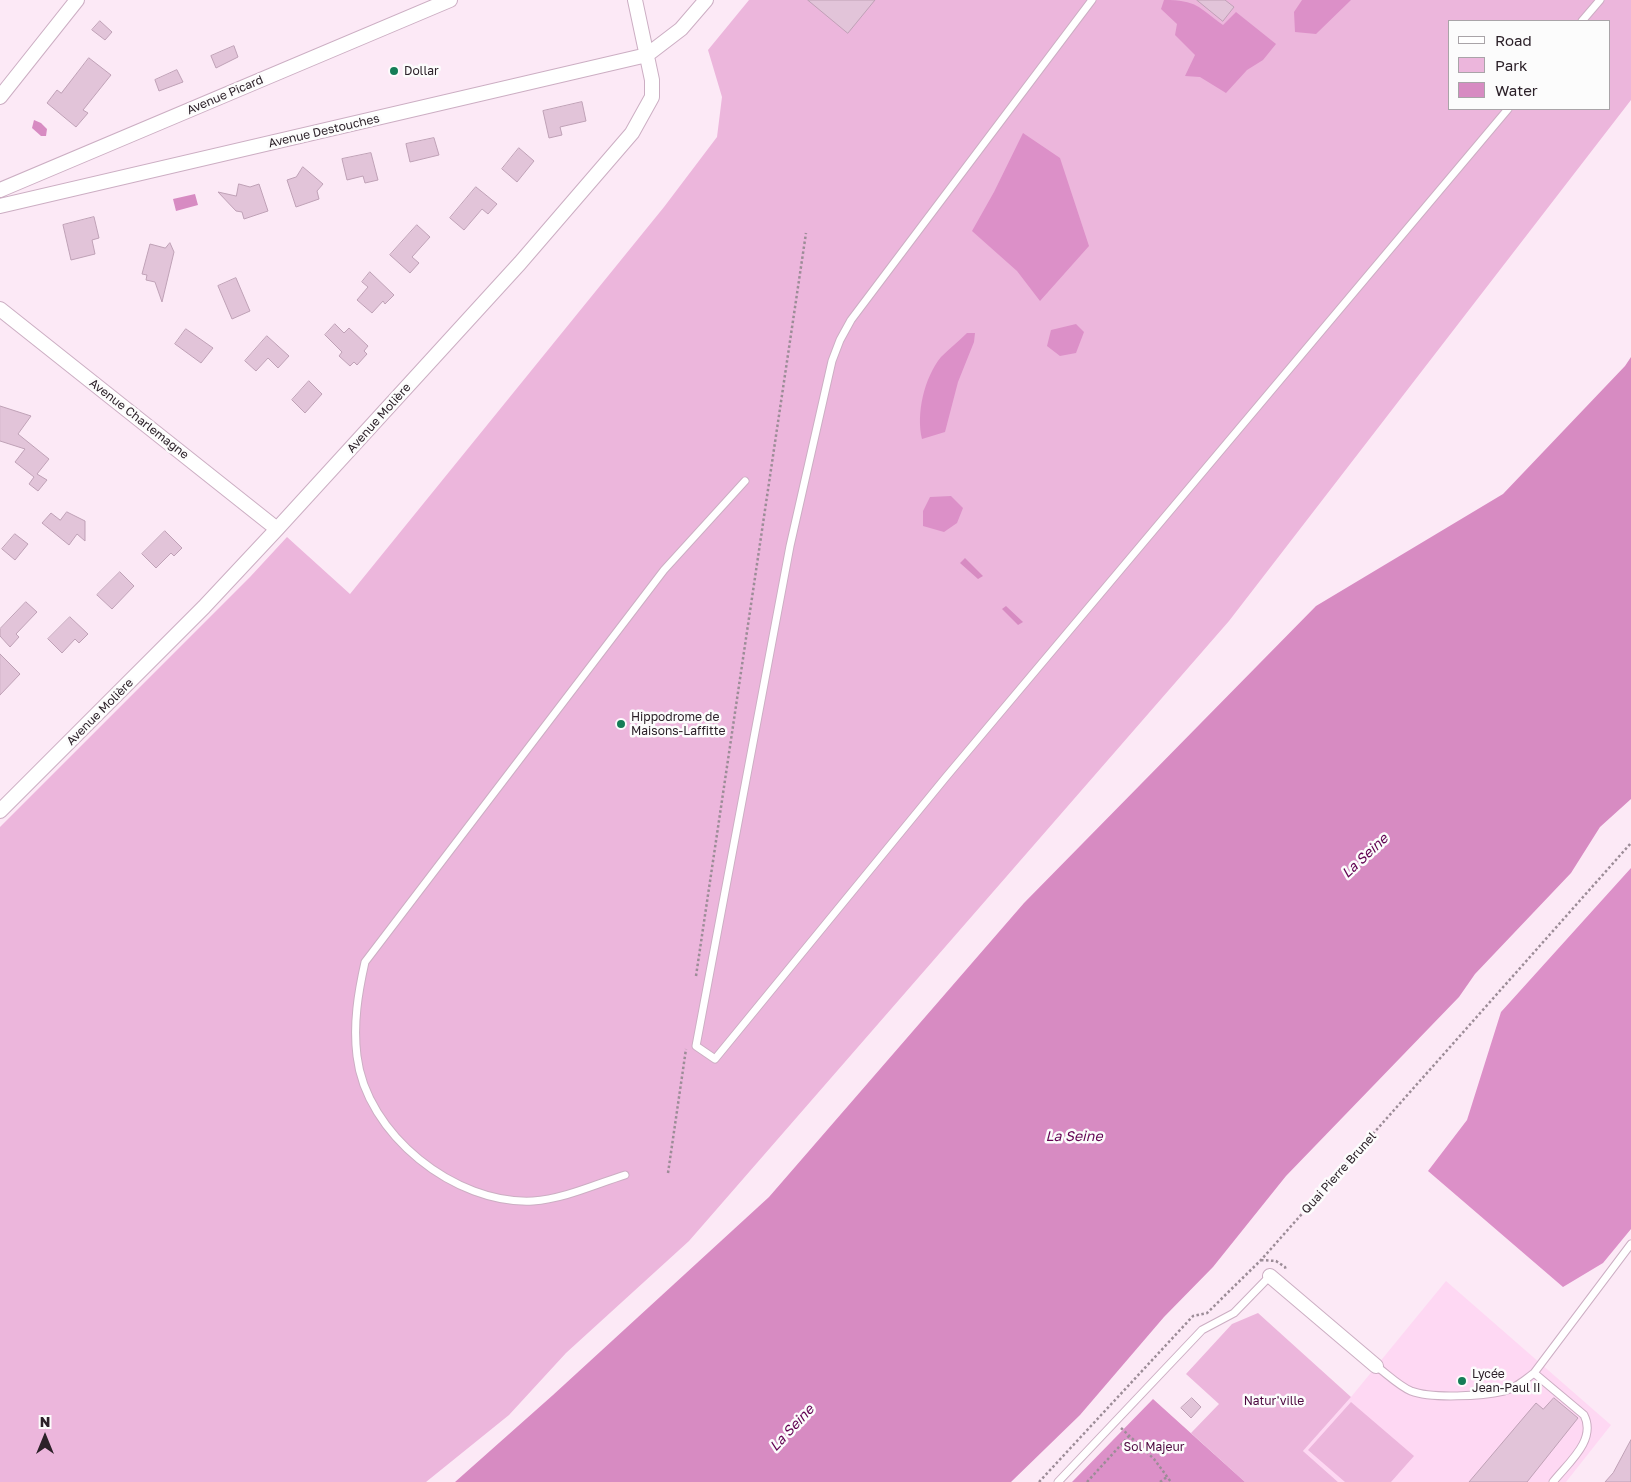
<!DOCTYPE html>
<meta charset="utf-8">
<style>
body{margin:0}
#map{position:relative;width:1631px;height:1482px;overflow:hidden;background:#fce9f6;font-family:"Golos Text",sans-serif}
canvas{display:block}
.legend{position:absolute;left:1448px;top:20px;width:162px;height:90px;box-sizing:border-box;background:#fcfcfc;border:1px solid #a9a4a8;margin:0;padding:6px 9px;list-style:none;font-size:15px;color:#2c2129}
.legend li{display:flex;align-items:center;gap:10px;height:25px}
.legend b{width:25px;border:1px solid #a9a4a8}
.north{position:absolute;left:20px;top:1412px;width:50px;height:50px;-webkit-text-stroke:4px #fcfcfc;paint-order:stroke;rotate:0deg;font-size:14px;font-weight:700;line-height:20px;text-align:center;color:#2c2129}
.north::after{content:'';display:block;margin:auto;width:18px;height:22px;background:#2c2129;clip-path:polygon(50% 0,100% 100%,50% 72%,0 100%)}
</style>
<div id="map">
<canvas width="1631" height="1482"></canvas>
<ul class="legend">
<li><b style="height:6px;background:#fff"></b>Road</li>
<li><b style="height:14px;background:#ecb6dc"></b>Park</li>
<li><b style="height:14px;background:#d78bc2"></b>Water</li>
</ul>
<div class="north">N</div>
</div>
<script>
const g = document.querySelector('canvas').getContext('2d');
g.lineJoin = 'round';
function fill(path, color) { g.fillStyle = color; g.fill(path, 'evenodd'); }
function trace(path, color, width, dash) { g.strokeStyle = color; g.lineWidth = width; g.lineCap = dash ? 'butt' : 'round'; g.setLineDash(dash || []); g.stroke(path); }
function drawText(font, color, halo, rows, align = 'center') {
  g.font = font + ' "Golos Text",sans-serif'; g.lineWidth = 5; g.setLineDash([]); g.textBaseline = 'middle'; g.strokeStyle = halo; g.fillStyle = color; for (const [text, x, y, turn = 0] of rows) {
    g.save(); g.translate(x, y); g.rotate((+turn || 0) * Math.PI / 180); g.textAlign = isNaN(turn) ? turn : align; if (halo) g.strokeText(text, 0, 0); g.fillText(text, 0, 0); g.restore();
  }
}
const built = new Path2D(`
 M 1446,1281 L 1611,1425 L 1566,1482 L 1338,1482 L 1303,1451 L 1351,1397 Z`);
const green = new Path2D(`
 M 749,0 L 1631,0 L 1631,100 L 1229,621 L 689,1241 L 566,1353 L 509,1415 L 426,1482 L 0,1482 L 0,827 L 250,577 L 287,537 L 350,594 L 664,207 L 717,137 L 722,97 L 708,50 ZM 1450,21 L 1610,21 L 1610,109 L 1450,109 Z
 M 1258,1313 L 1351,1397 L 1303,1451 L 1338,1482 L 1245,1482 L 1191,1433 L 1219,1404 L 1186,1374 L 1232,1324 Z
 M 1351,1402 L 1414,1456 L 1391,1482 L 1345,1482 L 1308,1450 Z`);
const forest = new Path2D(`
 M 1164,0 C 1197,0 1198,7 1223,25 L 1236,12 L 1276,44 L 1263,60 L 1247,70 L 1226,93 L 1200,77 L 1185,76 L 1195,55 L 1175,35 L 1177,24 L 1161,9 Z
 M 1302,0 L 1351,0 L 1316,34 L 1295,32 L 1294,12 Z
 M 1023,133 L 1060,158 L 1089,246 L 1040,301 L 1017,271 L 972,231 L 994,192 Z
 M 1076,324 L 1084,332 L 1076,353 L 1060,356 L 1047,346 L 1051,330 Z
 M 967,333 L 975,333 L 974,342 L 958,382 L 945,432 L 922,439 C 916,414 924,378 941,357 C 949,349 959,341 967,333 Z
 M 951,496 L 963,508 L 957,523 L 944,532 L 923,526 L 923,511 L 930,497 Z
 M 1631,868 L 1631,1229 L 1603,1263 L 1563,1287 L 1428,1171 L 1467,1120 L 1501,1012 Z
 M 1153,1399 L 1245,1482 L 1072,1482 Z`);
const water = new Path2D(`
 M 34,120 L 41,123 L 47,129 L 46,136 L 41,136 L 32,128 Z
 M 195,194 L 198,205 L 176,211 L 173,199 Z
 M 1631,357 L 1631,799 L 1600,827 L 1571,873 L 1475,974 L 1459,997 L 1286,1176 L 1213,1267 L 1164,1317 L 1080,1415 L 1011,1482 L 455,1482 L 553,1395 L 769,1197 L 1024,903 L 1316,606 L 1503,494 L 1625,366 Z
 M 965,558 L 983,576 L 978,579 L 960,563 Z
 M 1006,606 L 1023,622 L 1018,625 L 1002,609 Z`);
const building = new Path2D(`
 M 808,0 L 875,0 L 848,33 Z
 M 1197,0 L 1225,0 L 1234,7 L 1223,21 Z
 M 100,21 L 112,32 L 105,40 L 92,30 Z
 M 234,46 L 238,57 L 216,68 L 211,56 Z
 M 89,58 L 111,75 L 83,110 L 88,113 L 76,127 L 47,103 L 57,90 L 61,93 Z
 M 177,70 L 183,82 L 159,91 L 155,80 Z
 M 582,102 L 586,121 L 560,127 L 562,135 L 549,138 L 543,111 Z
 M 434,138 L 439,155 L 410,162 L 406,144 Z
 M 519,148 L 534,161 L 517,182 L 502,169 Z
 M 371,153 L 378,180 L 365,183 L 363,176 L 347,180 L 342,159 Z
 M 303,167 L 323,184 L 317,191 L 319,199 L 296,207 L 287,180 L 296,177 Z
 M 239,184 L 250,187 L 259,184 L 268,211 L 244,219 L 242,212 L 236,211 L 218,192 L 236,196 Z
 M 476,187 L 497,204 L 488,214 L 482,209 L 464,230 L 450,218 Z
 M 94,217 L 99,238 L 92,240 L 95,254 L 71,260 L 63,225 Z
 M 417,225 L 430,237 L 412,257 L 419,263 L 410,273 L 390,255 Z
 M 170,243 L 174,252 L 162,302 L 155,282 L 146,280 L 147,275 L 142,274 L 150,244 L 165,248 Z
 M 370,272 L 394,295 L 385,304 L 383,301 L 372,313 L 357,300 L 368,287 L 362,282 Z
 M 236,278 L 250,311 L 232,319 L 218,286 Z
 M 335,324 L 344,333 L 349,328 L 368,346 L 364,351 L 367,354 L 357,365 L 354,362 L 350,366 L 339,356 L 342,352 L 325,335 Z
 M 186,329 L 213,348 L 201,363 L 175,344 Z
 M 267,336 L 289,356 L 278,368 L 268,358 L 256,371 L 245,361 Z
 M 309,381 L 322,394 L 305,413 L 292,400 Z
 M 0,406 L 31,416 L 18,434 L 49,459 L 37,474 L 47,480 L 38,491 L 29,484 L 34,477 L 15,462 L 25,449 L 0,441 Z
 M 67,512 L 85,521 L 85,541 L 77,534 L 69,545 L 42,523 L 51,513 L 60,520 Z
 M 165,531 L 182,548 L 174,556 L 171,553 L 156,568 L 142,554 Z
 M 15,534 L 28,544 L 15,560 L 2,549 Z
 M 120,572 L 134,586 L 112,609 L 97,595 Z
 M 26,602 L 37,612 L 16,634 L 19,637 L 10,647 L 0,636 L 0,629 Z
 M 70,617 L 88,634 L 79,643 L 75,639 L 62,653 L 48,639 Z
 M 0,654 L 20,674 L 0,695 Z
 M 1192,1398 L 1201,1407 L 1191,1418 L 1181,1408 Z
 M 1554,1398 L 1578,1418 L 1527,1482 L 1469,1482 L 1536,1403 L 1543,1409 Z
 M 1631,1440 L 1631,1482 L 1605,1482 L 1613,1473 Z`);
const path = new Path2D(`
 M 696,976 L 806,233
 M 668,1173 L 686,1049
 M 1261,1260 L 1276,1261 L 1285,1267 L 1286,1270
 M 1121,1428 L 1154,1459 L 1171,1482
 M 1039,1482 L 1193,1316 L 1207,1313 L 1261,1260 L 1631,843
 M 1087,1482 L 1129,1436
 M 1160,1482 L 1167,1477`);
const lane = new Path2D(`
 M 1092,0 L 851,320 L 840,340 L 832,361 L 790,546 L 696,1046 L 715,1059 L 946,777 L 1508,109
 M 1582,21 L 1600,0
 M 625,1175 C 596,1184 564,1199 533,1201 C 455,1205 366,1134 357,1056 C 353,1024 358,993 365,962 L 664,570 L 745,481
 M 1376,1366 C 1386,1373 1399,1386 1411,1391 C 1432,1399 1482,1396 1504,1391 C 1516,1388 1525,1380 1534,1373 L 1631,1244
 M 1534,1373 L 1584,1415 C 1597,1440 1568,1463 1553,1482
 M 1058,1482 L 1202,1330 L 1234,1313 L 1270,1276`);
const street = new Path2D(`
 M 0,97 L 77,0
 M 0,190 L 450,0
 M 0,206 L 647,55 L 681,29 L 706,0
 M 0,309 L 277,529
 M 0,811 L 204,607 L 277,529 L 520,263 L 632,133 L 652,97 L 652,80 L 635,0
 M 1270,1276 L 1376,1366`);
const markers = [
 [394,71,5,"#157d57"],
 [621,724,5,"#157d57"],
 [1462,1381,5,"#157d57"]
];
const poiNames = [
 ["Dollar",404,71],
 ["Hippodrome de",631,717],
 ["Maisons-Laffitte",631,731],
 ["Lycée",1472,1374],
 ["Jean-Paul II",1472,1388]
];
const streetNames = [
 ["Avenue Picard",225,95,-23],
 ["Avenue Destouches",324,131,-13],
 ["Avenue Molière",379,418,-48],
 ["Avenue Charlemagne",139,419,38],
 ["Avenue Molière",100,712,-45],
 ["Quai Pierre Brunel",1339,1173,-48]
];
const parkNames = [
 ["Natur'ville",1274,1401],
 ["Sol Majeur",1154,1447]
];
const waterNames = [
 ["La Seine",1365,856,-43],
 ["La Seine",1074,1137],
 ["La Seine",792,1428,-47]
];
fill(built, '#fed8f3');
fill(green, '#ecb6dc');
fill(forest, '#dc90c8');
fill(water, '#d78bc2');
fill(building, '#e2c4d9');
trace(building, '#bfa1b6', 1);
trace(lane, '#ccaec3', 9);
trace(street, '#ccaec3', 16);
trace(path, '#9c8c97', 2.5, [2.5, 2.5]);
trace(lane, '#fff', 7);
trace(street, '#fff', 14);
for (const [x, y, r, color] of markers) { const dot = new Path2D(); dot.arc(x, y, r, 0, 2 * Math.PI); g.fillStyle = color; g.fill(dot); trace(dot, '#fcfcfc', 2); }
drawText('12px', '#2c2129', '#fcfcfc', poiNames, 'left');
drawText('12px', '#2c2129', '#fcfcfc', streetNames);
drawText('12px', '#4c073f', '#fcfcfc', parkNames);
drawText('italic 14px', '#620352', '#fcfcfc', waterNames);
</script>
